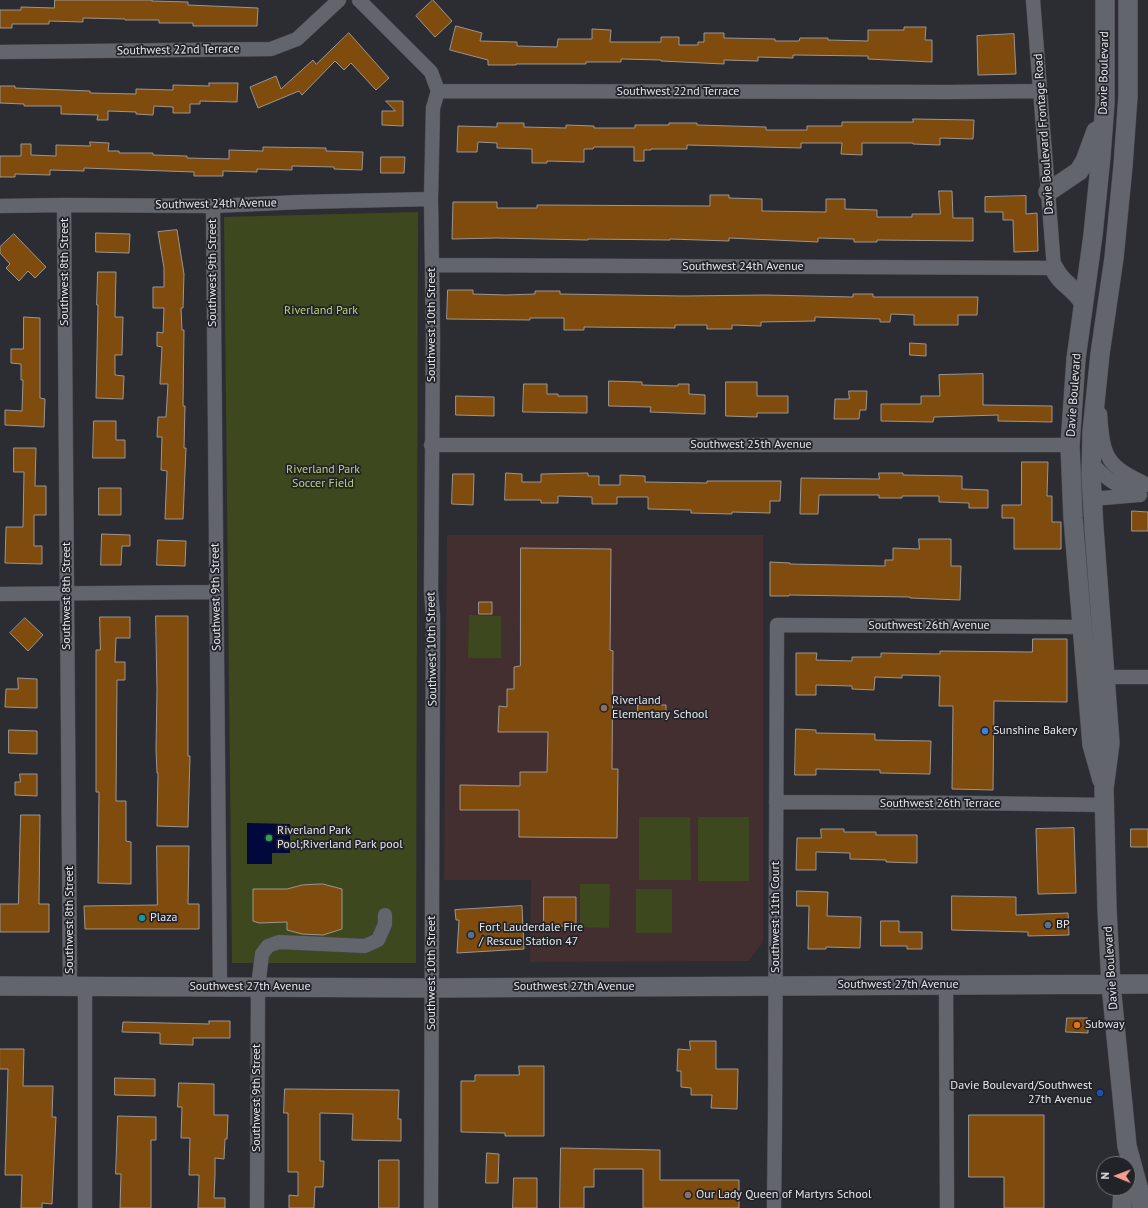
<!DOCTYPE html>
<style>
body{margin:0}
#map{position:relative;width:1148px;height:1208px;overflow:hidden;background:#2b2d33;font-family:"PT Sans",sans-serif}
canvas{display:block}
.north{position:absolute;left:1096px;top:1156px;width:40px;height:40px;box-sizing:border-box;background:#212329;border:1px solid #6f7176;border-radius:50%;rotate:271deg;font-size:11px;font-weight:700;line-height:16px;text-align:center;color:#e5e6ea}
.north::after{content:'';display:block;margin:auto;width:14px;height:18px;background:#f59d8e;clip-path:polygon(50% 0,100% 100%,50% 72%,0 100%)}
</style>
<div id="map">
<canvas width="1148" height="1208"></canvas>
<div class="north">N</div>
</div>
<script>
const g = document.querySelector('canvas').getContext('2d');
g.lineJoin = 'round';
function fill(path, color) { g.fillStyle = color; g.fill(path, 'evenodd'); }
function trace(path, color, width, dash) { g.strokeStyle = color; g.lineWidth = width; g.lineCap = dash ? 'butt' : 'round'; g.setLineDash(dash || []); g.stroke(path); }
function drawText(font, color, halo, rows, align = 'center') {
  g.font = font + ' "PT Sans",sans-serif'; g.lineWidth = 3.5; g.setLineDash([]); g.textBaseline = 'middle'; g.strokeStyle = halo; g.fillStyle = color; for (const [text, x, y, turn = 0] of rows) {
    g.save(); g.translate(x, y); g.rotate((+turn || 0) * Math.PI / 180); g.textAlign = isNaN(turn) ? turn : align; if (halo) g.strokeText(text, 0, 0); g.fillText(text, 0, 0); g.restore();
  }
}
const education = new Path2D(`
 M 447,535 L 763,535 L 763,942 L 749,961 L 530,962 L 531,880 L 444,880 Z`);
const green = new Path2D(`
 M 418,212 L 416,963 L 232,963 L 224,217 Z
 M 469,615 L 501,616 L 501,658 L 468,658 Z
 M 639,817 L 690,817 L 691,880 L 639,880 Z
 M 698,817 L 749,817 L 749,881 L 698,881 Z
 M 580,884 L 610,884 L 609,928 L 580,927 Z
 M 636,889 L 672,889 L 672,933 L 636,933 Z`);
const water = new Path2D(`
 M 247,823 L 290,824 L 290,853 L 272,853 L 272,864 L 247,864 Z`);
const building = new Path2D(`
 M 55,0 L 152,0 L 152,1 L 188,2 L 188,5 L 258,8 L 257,26 L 193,26 L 193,23 L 159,23 L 159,20 L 125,20 L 125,19 L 83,18 L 83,22 L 49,21 L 49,24 L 12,24 L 12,28 L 0,28 L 0,10 L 21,10 L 21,7 L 54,8 Z
 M 433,0 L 452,21 L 435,37 L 416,16 Z
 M 456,26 L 482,33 L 480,41 L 517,42 L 517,46 L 557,47 L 558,39 L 592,39 L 592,29 L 611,30 L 610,42 L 661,42 L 661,37 L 679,37 L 679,45 L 698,45 L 698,42 L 704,42 L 704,33 L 724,33 L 724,38 L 775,39 L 775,41 L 799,41 L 800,38 L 828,38 L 828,40 L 868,41 L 868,30 L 904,30 L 904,27 L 926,27 L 925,40 L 932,40 L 932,62 L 868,59 L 868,56 L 793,55 L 793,58 L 758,57 L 758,61 L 724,60 L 724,64 L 661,61 L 661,60 L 621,59 L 621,62 L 586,62 L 586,64 L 516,64 L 516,65 L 488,65 L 488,60 L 450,50 Z
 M 349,33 L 389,78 L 376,90 L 351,63 L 344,70 L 335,61 L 302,95 L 299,91 L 258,108 L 250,87 L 276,76 L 281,89 L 313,60 L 316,64 Z
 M 1014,34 L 1016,74 L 978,75 L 977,36 Z
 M 209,83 L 238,83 L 237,102 L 200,101 L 200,104 L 190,104 L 190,113 L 173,113 L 173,107 L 154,106 L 153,115 L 136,114 L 136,112 L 108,111 L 108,120 L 97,120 L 98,115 L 61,114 L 61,106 L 24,106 L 24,104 L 0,103 L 0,86 L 15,86 L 15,88 L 90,91 L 90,93 L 136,94 L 136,89 L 173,90 L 173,85 L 209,86 Z
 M 386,101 L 403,101 L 403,126 L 382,125 L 382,111 L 395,111 Z
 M 913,119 L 974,120 L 973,139 L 940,138 L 940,145 L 913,144 L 913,143 L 862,143 L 862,155 L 841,154 L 842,143 L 801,143 L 801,148 L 687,145 L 687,149 L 651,149 L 651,150 L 644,150 L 644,161 L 634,161 L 634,147 L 594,147 L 593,149 L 584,149 L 584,162 L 547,161 L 547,163 L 532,163 L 532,149 L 497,148 L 497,143 L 478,142 L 477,152 L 457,152 L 458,126 L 497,127 L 497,123 L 524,123 L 524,127 L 566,128 L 566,125 L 594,126 L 594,128 L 635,128 L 635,125 L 669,125 L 669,123 L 697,123 L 697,125 L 766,127 L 766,130 L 807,130 L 807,126 L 842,126 L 842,122 L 913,122 Z
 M 90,142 L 109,143 L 108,151 L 119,151 L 119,153 L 153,153 L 153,155 L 187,156 L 187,158 L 229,159 L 229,150 L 263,151 L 263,147 L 326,148 L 326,151 L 363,152 L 362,170 L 334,169 L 334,167 L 292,166 L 292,170 L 257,169 L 257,172 L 223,171 L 223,176 L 194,176 L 194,172 L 84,168 L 84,171 L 50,170 L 50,175 L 15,174 L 15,177 L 0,177 L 0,156 L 21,156 L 21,144 L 31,144 L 31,155 L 56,156 L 56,145 L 90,146 Z
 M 381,157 L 405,157 L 404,173 L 381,173 Z
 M 939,191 L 952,191 L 953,218 L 973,218 L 973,241 L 877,240 L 877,242 L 854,242 L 854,239 L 818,238 L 818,242 L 729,238 L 729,241 L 670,239 L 670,240 L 588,239 L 588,240 L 497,238 L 452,239 L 453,202 L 497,202 L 497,208 L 537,208 L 537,205 L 710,206 L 710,195 L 729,195 L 729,198 L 762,199 L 762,211 L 826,212 L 826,199 L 845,199 L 845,209 L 877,210 L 877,217 L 912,217 L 912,214 L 940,214 Z
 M 1026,196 L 1026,214 L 1037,213 L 1038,251 L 1014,252 L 1013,220 L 1003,220 L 1003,212 L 985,212 L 985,197 Z
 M 177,230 L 184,274 L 183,308 L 181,308 L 182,330 L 184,330 L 183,406 L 185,406 L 184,448 L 186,448 L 183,519 L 165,519 L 167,471 L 161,470 L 162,437 L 157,437 L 158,417 L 166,417 L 168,384 L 160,384 L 162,347 L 157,346 L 157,332 L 163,333 L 164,308 L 153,308 L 153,287 L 164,287 L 164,268 L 158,232 Z
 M 96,233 L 130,234 L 129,253 L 96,252 Z
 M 14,234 L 46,267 L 35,278 L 28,271 L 19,281 L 6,268 L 10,264 L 0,253 L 0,247 Z
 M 98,272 L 116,272 L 115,317 L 123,317 L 122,355 L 115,355 L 115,375 L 124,376 L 123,399 L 96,398 L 98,305 L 97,305 Z
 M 448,290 L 473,290 L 473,294 L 506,295 L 535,294 L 535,291 L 560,291 L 560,294 L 683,296 L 766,295 L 853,297 L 853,294 L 873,294 L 873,297 L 978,297 L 977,315 L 958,315 L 958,325 L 914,325 L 914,315 L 891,314 L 890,322 L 880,322 L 880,319 L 815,317 L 815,321 L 761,322 L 761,326 L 732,325 L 732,329 L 707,329 L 707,325 L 675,325 L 675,328 L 584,327 L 584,330 L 564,330 L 564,318 L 530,318 L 530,320 L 447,319 Z
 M 24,317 L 40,318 L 40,398 L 45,399 L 44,427 L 5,425 L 5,410 L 22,411 L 23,380 L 21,380 L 21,364 L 11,363 L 11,349 L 23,349 Z
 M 910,343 L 926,344 L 926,356 L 910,355 Z
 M 983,374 L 983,405 L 1052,406 L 1052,422 L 998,421 L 998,415 L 934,417 L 933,422 L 881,421 L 881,404 L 921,404 L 921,396 L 940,396 L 939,375 Z
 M 609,381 L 642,382 L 642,385 L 678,386 L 678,384 L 689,384 L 689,394 L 705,395 L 705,414 L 650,412 L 651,407 L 609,406 Z
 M 726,382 L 757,382 L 757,396 L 788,396 L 788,413 L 757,413 L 757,417 L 726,416 Z
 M 524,384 L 547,384 L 547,394 L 558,394 L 558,396 L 587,396 L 587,413 L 523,412 Z
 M 849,391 L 867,391 L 866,410 L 860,410 L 859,419 L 834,419 L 835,399 L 849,399 Z
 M 456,396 L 494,397 L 494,416 L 456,415 Z
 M 94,421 L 116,421 L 116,440 L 125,440 L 125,458 L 93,458 Z
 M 14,448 L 36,448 L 35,486 L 46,486 L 46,515 L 34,515 L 34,546 L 42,546 L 42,564 L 5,563 L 6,527 L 23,527 L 24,472 L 14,472 Z
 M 1022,462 L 1048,462 L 1047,496 L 1052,496 L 1052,522 L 1061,522 L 1061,549 L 1014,549 L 1014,518 L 1002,518 L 1002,505 L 1021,505 Z
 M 506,473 L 522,474 L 522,482 L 541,482 L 541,474 L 588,473 L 588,476 L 599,476 L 599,485 L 620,485 L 620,475 L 645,476 L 645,482 L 707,483 L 707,481 L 781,481 L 780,501 L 770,501 L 770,513 L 732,512 L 732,514 L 691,513 L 691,510 L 648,509 L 648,497 L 617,497 L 617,504 L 592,504 L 592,497 L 558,496 L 558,503 L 541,503 L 541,500 L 505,500 Z
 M 879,473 L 903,473 L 903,475 L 962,476 L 962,489 L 988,490 L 988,508 L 969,508 L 969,503 L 939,502 L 939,496 L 902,496 L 902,498 L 879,498 L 879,495 L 819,495 L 818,514 L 800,514 L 801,478 L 879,479 Z
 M 453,474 L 474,474 L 473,505 L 452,504 Z
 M 99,488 L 121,488 L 121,515 L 99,515 Z
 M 1132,511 L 1148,512 L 1148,531 L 1132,531 Z
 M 102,534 L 130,535 L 130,546 L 122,546 L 121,565 L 101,565 Z
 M 919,539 L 951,539 L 951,566 L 961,566 L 960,600 L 910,598 L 910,597 L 789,595 L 789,596 L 770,596 L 770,562 L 790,563 L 790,564 L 885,566 L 885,560 L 893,560 L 893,548 L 919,549 Z
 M 158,540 L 186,541 L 185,566 L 157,565 Z
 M 521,548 L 611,549 L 610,650 L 613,651 L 612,769 L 618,769 L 617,838 L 519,837 L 519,810 L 460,810 L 460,785 L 520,786 L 520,772 L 547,772 L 548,732 L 498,732 L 499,706 L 507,707 L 507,689 L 514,689 L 514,667 L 520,666 Z
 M 479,602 L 492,602 L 492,614 L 479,614 Z
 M 156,616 L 188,616 L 188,756 L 190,756 L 188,827 L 157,826 L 158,773 L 157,773 L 156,750 L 157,690 Z
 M 100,617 L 130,617 L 130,638 L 116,638 L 115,662 L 125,662 L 125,680 L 117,680 L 116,801 L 126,801 L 126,841 L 131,842 L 131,884 L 98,883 L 99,792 L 96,792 L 96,650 L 100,650 Z
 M 25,618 L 43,635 L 28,651 L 10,633 Z
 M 1033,639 L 1067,639 L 1067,702 L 994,701 L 993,790 L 952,789 L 953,706 L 939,706 L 940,676 L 902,675 L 902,678 L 875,677 L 874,690 L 852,689 L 852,686 L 816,685 L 816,695 L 796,695 L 796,653 L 817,653 L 816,660 L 852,661 L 852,657 L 881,657 L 881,653 L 940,654 L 940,651 L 1032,652 Z
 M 18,678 L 37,679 L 37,708 L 5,707 L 6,689 L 18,689 Z
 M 638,705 L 666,705 L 666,719 L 638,718 Z
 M 796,729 L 816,730 L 816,733 L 875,734 L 875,740 L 931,741 L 930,774 L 880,773 L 880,770 L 816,769 L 816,775 L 795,775 Z
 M 9,730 L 37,731 L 37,754 L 9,753 Z
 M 20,774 L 37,774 L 37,796 L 15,795 L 15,782 L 20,782 Z
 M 21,815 L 40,815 L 39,904 L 49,904 L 49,932 L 0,932 L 0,904 L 18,904 Z
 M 1074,828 L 1076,893 L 1038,894 L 1036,829 Z
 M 821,829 L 844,829 L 844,832 L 876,832 L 876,835 L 917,835 L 917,863 L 886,862 L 886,860 L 850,859 L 850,853 L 816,852 L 816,870 L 796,870 L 797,838 L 821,838 Z
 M 1131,829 L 1148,829 L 1148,847 L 1131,847 Z
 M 157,846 L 189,846 L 188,904 L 199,904 L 199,929 L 85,929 L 84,906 L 157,905 Z
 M 323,884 L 342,889 L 342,929 L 323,935 L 302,934 L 287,930 L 287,922 L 259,923 L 253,921 L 253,889 L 287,889 L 302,885 Z
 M 797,891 L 828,892 L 827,916 L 861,917 L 860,948 L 826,947 L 826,949 L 808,949 L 809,906 L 797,906 Z
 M 952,896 L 1016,897 L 1016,915 L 1068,913 L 1069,935 L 1028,936 L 1028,932 L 952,930 Z
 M 544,897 L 576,897 L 576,926 L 544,926 Z
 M 522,906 L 524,949 L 457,953 L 459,920 L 456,920 L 455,910 Z
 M 881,921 L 899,921 L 899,932 L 922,932 L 922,949 L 907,949 L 907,946 L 881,946 Z
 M 1067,1018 L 1088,1018 L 1088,1033 L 1066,1032 Z
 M 209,1021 L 230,1021 L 230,1038 L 193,1038 L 193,1045 L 160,1044 L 160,1033 L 122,1032 L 123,1022 L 209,1024 Z
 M 690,1041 L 716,1041 L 716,1069 L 738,1069 L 737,1109 L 711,1108 L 712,1095 L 691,1095 L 691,1088 L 681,1087 L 681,1071 L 677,1071 L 678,1049 L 690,1050 Z
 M 0,1049 L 24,1049 L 23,1086 L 53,1086 L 52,1117 L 56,1117 L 52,1204 L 42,1203 L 42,1208 L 21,1208 L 22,1175 L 5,1175 L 8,1069 L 0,1069 Z
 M 519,1066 L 544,1066 L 544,1136 L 505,1136 L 505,1133 L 461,1132 L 461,1081 L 475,1081 L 475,1075 L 519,1075 Z
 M 115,1078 L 155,1079 L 155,1096 L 115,1095 Z
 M 179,1083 L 214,1084 L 214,1115 L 228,1115 L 227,1139 L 225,1139 L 224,1159 L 215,1158 L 215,1175 L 214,1198 L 225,1198 L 225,1208 L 198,1208 L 199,1175 L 189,1175 L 190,1138 L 181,1138 L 182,1107 L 178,1107 Z
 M 285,1089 L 399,1090 L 398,1119 L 401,1119 L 401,1141 L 352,1140 L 353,1114 L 320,1113 L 320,1161 L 324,1161 L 323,1187 L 315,1187 L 314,1208 L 289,1208 L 289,1195 L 298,1196 L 298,1172 L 288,1172 L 288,1113 L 284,1113 Z
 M 969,1115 L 1044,1115 L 1044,1208 L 1004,1208 L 1004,1177 L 969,1177 Z
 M 118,1116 L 156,1117 L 156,1140 L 151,1140 L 151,1208 L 120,1208 L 121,1174 L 116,1174 Z
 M 561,1148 L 660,1150 L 660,1180 L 739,1180 L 739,1208 L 643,1208 L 643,1169 L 594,1169 L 594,1187 L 584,1187 L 584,1208 L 560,1208 Z
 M 487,1153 L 499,1154 L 498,1183 L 486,1183 Z
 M 379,1160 L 399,1160 L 399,1208 L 379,1208 Z
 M 514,1178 L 537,1178 L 537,1208 L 513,1208 Z`);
const street = new Path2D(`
 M 359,0 L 431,72 L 438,91 L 950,92 L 1040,91
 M 0,52 L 271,49 L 297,39 L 339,0
 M 64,205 L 70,987
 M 0,206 L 64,205 L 213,206 L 301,202 L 431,199
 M 213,206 L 220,987
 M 432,265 L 1054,268 L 1033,0
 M 1100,414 C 1103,459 1107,466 1148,485
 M 431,445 L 1070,445
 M 1091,462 C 1106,480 1119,487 1140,495
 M 1092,499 L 1138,495
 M 0,594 L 216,592
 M 1105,677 L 1148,677
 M 776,802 L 971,803 L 1105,805
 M 946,985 L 947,1208
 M 85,987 L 85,1208
 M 257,1208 L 258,987 L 262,954 L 268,946 L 279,942 L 365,946 L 378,940 L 385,924 L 385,915
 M 431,1208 L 433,617 L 431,591 L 433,338 L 431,199 L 433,108 L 438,91
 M 774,1208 L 775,1119 L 777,625 L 1082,627`);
const secondary = new Path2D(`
 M 1128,0 L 1128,96 L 1123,166 L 1114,258 L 1100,354 L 1092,432 L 1091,476 L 1094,528 L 1110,743 L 1104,789 L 1107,909 L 1111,985 L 1127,1146 L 1141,1198 L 1142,1208
 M 1048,192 L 1079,171 L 1085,161 L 1096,131
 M 1054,268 C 1060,283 1075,288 1083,302
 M 1102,780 L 1092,745 L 1073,518 L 1070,445 L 1076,359 L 1093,235 L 1101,156 L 1105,103 L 1105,0
 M 0,986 L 432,988 L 1148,984
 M 1122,1208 L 1123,1188`);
const markers = [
 [604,708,4,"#8d6e63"],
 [985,731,4,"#3f7fe0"],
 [269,838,4,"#2e9e5b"],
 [142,918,4,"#0f9aa8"],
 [1048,925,4,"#5c6f8a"],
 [471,935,4,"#5c6f8a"],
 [1077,1025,4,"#e8710a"],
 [1100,1093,4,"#1a4fb4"],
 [688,1195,4,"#8d6e63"]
];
const streetNames = [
 ["Southwest 22nd Terrace",178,50,-1],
 ["Davie Boulevard",1104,73,-89],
 ["Southwest 22nd Terrace",678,92],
 ["Davie Boulevard Frontage Road",1044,134,-94],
 ["Southwest 24th Avenue",216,204,-1],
 ["Southwest 24th Avenue",743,267],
 ["Southwest 8th Street",65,272,-90],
 ["Southwest 9th Street",213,273,-90],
 ["Southwest 10th Street",432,325,-90],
 ["Davie Boulevard",1074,395,-86],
 ["Southwest 25th Avenue",751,445],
 ["Southwest 8th Street",67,596,-90],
 ["Southwest 9th Street",216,597,-91],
 ["Southwest 26th Avenue",929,626],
 ["Southwest 10th Street",432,649,-91],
 ["Southwest 26th Terrace",940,804],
 ["Southwest 11th Court",776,917,-90],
 ["Southwest 8th Street",70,920,-90],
 ["Davie Boulevard",1111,968,-94],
 ["Southwest 10th Street",432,973,-90],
 ["Southwest 27th Avenue",898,985],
 ["Southwest 27th Avenue",250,987],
 ["Southwest 27th Avenue",574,987],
 ["Southwest 9th Street",257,1098,-90]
];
const parkNames = [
 ["Riverland Park",321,311],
 ["Riverland Park",323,470],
 ["Soccer Field",323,484]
];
const poiNames = [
 ["Riverland",612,701],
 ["Elementary School",612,715],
 ["Sunshine Bakery",993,731],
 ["Riverland Park",277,831],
 ["Pool;Riverland Park pool",277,845],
 ["Plaza",150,918],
 ["BP",1056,925],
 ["Fort Lauderdale Fire",479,928],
 ["/ Rescue Station 47",479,942],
 ["Subway",1085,1025],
 ["Davie Boulevard/Southwest",1092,1086,"right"],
 ["27th Avenue",1092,1100,"right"],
 ["Our Lady Queen of Martyrs School",696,1195]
];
fill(education, '#432f2f');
fill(green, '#3e481f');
fill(water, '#00083c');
fill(building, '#7f4c0d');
trace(building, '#9c9690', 1);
trace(street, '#4a4b51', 15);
trace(secondary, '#4a4b51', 20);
trace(street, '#62656c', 14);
trace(secondary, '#62656c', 19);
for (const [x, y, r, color] of markers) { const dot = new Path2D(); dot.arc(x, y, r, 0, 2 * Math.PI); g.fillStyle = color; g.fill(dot); trace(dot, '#212329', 1.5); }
drawText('12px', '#e5e6ea', '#212329', streetNames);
drawText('12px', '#bcd470', '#212329', parkNames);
drawText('12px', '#e5e6ea', '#212329', poiNames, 'left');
</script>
